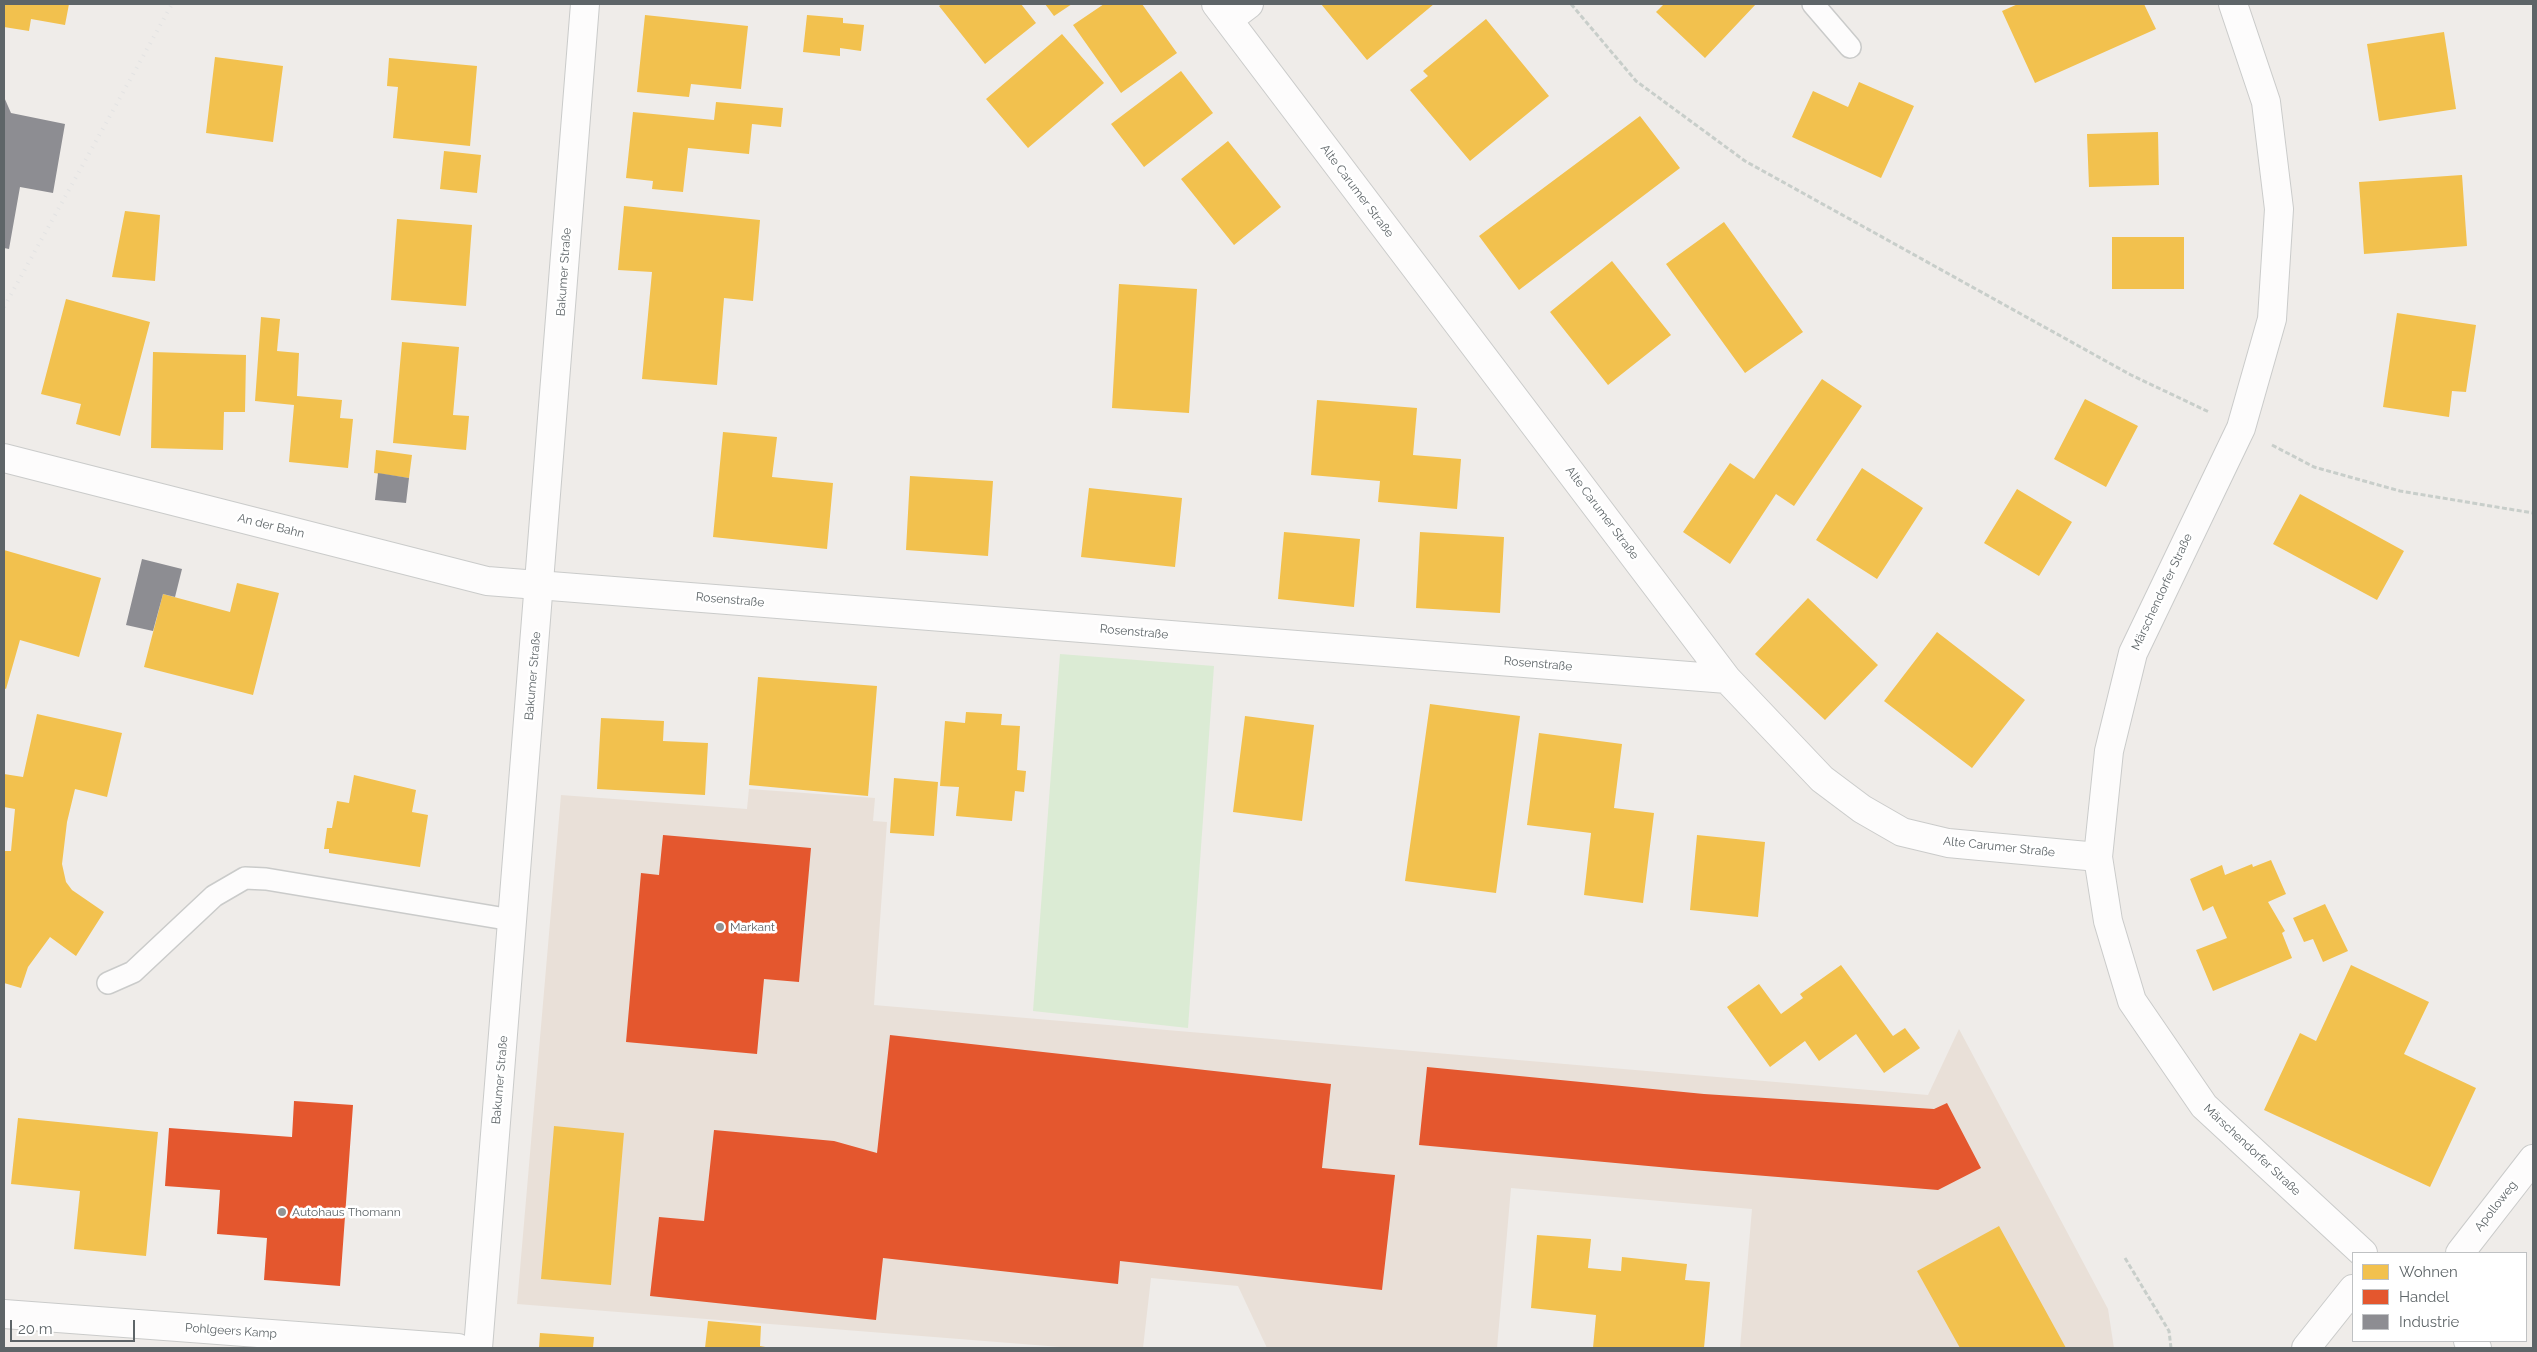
<!DOCTYPE html>
<meta charset="utf-8">
<style>
body{margin:0}
#map{position:relative;width:2537px;height:1352px;overflow:hidden;background:#efece9;font-family:Raleway,sans-serif}
canvas{display:block}
.frame{position:absolute;inset:0;border:5px solid #5e6568;pointer-events:none}
.legend{position:absolute;left:2352px;top:1252px;width:175px;height:90px;box-sizing:border-box;background:#fff;border:1px solid #bfc1c3;margin:0;padding:6px 9px;list-style:none;font-size:15px;color:#5e6568}
.legend li{display:flex;align-items:center;gap:10px;height:25px}
.legend b{width:25px;border:1px solid #bfc1c3}
.scale{position:absolute;left:10px;top:1320px;width:125px;height:22px;box-sizing:border-box;border:2px solid #5e6568;border-top:0;padding-left:6px;font-size:15px;line-height:18px;white-space:nowrap;color:#5e6568;-webkit-text-stroke:4px #fff;paint-order:stroke}
</style>
<div id="map">
<canvas width="2537" height="1352"></canvas>
<div class="frame"></div>
<ul class="legend">
<li><b style="height:14px;background:#f2c14e"></b>Wohnen</li>
<li><b style="height:14px;background:#e4572e"></b>Handel</li>
<li><b style="height:14px;background:#8d8d92"></b>Industrie</li>
</ul>
<div class="scale">20 m</div>
</div>
<script>
const g = document.querySelector('canvas').getContext('2d');
g.lineJoin = 'round';
function fill(path, color) { g.fillStyle = color; g.fill(path, 'evenodd'); }
function trace(path, color, width, dash) { g.strokeStyle = color; g.lineWidth = width; g.lineCap = dash ? 'butt' : 'round'; g.setLineDash(dash || []); g.stroke(path); }
function drawText(font, color, halo, rows, align = 'center') {
  g.font = font + ' Raleway,sans-serif'; g.lineWidth = 5; g.setLineDash([]); g.textBaseline = 'middle'; g.strokeStyle = halo; g.fillStyle = color; for (const [text, x, y, turn = 0] of rows) {
    g.save(); g.translate(x, y); g.rotate((+turn || 0) * Math.PI / 180); g.textAlign = isNaN(turn) ? turn : align; if (halo) g.strokeText(text, 0, 0); g.fillText(text, 0, 0); g.restore();
  }
}
const commercial = new Path2D(`
 M 749,789 L 875,798 L 873,821 L 887,822 L 874,1005 L 1928,1095 L 1959,1029 L 2108,1309 L 2114,1348 L 1740,1348 L 1752,1209 L 1511,1188 L 1497,1348 L 1267,1348 L 1238,1286 L 1151,1278 L 1143,1348 L 1073,1348 L 517,1304 L 561,795 L 747,809 Z`);
const green = new Path2D(`
 M 1060,654 L 1214,666 L 1188,1028 L 1033,1011 Z`);
const homes = new Path2D(`
 M 4,4 L 69,4 L 65,25 L 31,19 L 29,31 L 4,27 Z
 M 942,4 L 1021,4 L 1036,23 L 985,64 L 939,6 Z
 M 1045,4 L 1072,4 L 1054,16 Z
 M 1104,4 L 1142,4 L 1177,53 L 1121,93 L 1073,25 Z
 M 1321,4 L 1434,4 L 1367,60 Z
 M 1664,4 L 1756,4 L 1705,58 L 1656,12 Z
 M 2018,4 L 2144,4 L 2156,29 L 2035,83 L 2002,11 Z
 M 645,15 L 748,26 L 741,89 L 691,84 L 689,97 L 637,92 Z
 M 807,15 L 843,18 L 843,23 L 864,25 L 861,51 L 840,48 L 840,56 L 803,52 Z
 M 1486,19 L 1549,96 L 1470,161 L 1410,90 L 1428,76 L 1423,71 Z
 M 2444,32 L 2456,109 L 2379,121 L 2367,44 Z
 M 1062,34 L 1104,83 L 1028,148 L 986,99 Z
 M 215,57 L 283,66 L 273,142 L 206,133 Z
 M 389,58 L 477,66 L 470,146 L 393,138 L 398,87 L 387,86 Z
 M 1181,71 L 1213,113 L 1144,167 L 1111,124 Z
 M 1859,82 L 1914,106 L 1881,178 L 1792,137 L 1813,91 L 1848,107 Z
 M 716,102 L 783,108 L 781,127 L 752,124 L 749,154 L 688,148 L 683,192 L 652,189 L 653,181 L 626,178 L 633,112 L 714,120 Z
 M 1640,116 L 1680,168 L 1519,290 L 1479,236 Z
 M 2158,132 L 2159,185 L 2089,187 L 2087,134 Z
 M 1228,141 L 1281,207 L 1234,245 L 1181,179 Z
 M 444,151 L 481,155 L 477,193 L 440,189 Z
 M 2462,175 L 2467,246 L 2364,254 L 2359,182 Z
 M 624,206 L 760,220 L 753,301 L 724,298 L 717,385 L 642,379 L 652,272 L 618,270 Z
 M 125,211 L 160,215 L 155,281 L 112,277 Z
 M 397,219 L 472,225 L 466,306 L 391,300 Z
 M 1724,222 L 1803,332 L 1745,373 L 1666,264 Z
 M 2112,237 L 2184,237 L 2184,289 L 2112,289 Z
 M 1612,261 L 1671,335 L 1608,385 L 1550,312 Z
 M 1119,284 L 1197,289 L 1189,413 L 1112,408 Z
 M 66,299 L 150,322 L 120,436 L 76,424 L 81,404 L 41,394 Z
 M 2397,313 L 2476,325 L 2466,392 L 2452,391 L 2449,417 L 2383,407 Z
 M 261,317 L 280,319 L 277,351 L 299,353 L 297,396 L 342,400 L 340,418 L 353,419 L 348,468 L 289,462 L 294,405 L 255,401 Z
 M 402,342 L 459,347 L 453,415 L 469,416 L 466,450 L 393,443 Z
 M 153,352 L 246,355 L 245,412 L 224,412 L 223,450 L 151,448 Z
 M 1822,379 L 1862,406 L 1794,506 L 1776,494 L 1730,564 L 1683,532 L 1730,463 L 1754,479 Z
 M 2085,399 L 2138,426 L 2106,487 L 2054,459 Z
 M 1317,400 L 1417,408 L 1413,455 L 1461,459 L 1457,509 L 1378,502 L 1380,481 L 1311,475 Z
 M 723,432 L 777,437 L 772,477 L 833,483 L 827,549 L 713,537 Z
 M 376,450 L 412,455 L 409,478 L 374,473 Z
 M 1862,468 L 1923,508 L 1877,579 L 1816,540 Z
 M 910,476 L 993,481 L 988,556 L 906,550 Z
 M 1089,488 L 1182,498 L 1175,567 L 1081,557 Z
 M 2017,489 L 2072,522 L 2039,576 L 1984,543 Z
 M 2300,494 L 2404,551 L 2377,600 L 2273,544 Z
 M 1284,532 L 1360,539 L 1354,607 L 1278,599 Z
 M 1420,532 L 1504,537 L 1500,613 L 1416,608 Z
 M 4,550 L 101,578 L 79,657 L 20,640 L 6,689 L 4,688 Z
 M 237,583 L 279,593 L 253,695 L 144,667 L 163,594 L 230,612 Z
 M 1808,598 L 1878,665 L 1825,720 L 1755,654 Z
 M 1937,632 L 2025,700 L 1972,768 L 1884,701 Z
 M 758,677 L 877,686 L 868,796 L 749,785 Z
 M 1430,704 L 1520,716 L 1496,893 L 1405,881 Z
 M 966,712 L 1002,714 L 1001,725 L 1020,726 L 1017,770 L 1026,771 L 1024,792 L 1015,791 L 1012,821 L 956,816 L 959,787 L 940,786 L 945,721 L 965,723 Z
 M 37,714 L 122,733 L 107,797 L 75,789 L 67,822 L 62,864 L 66,882 L 72,890 L 104,912 L 76,956 L 50,937 L 28,967 L 21,988 L 4,983 L 4,851 L 11,851 L 15,809 L 4,807 L 4,774 L 23,777 Z
 M 1245,716 L 1314,725 L 1302,821 L 1233,812 Z
 M 601,718 L 664,721 L 663,741 L 708,743 L 705,795 L 597,789 Z
 M 1539,733 L 1622,744 L 1614,808 L 1654,813 L 1643,903 L 1584,895 L 1591,833 L 1527,825 Z
 M 354,775 L 416,790 L 412,812 L 428,815 L 420,867 L 329,853 L 329,849 L 324,849 L 327,828 L 332,828 L 337,801 L 349,803 Z
 M 894,778 L 938,782 L 934,836 L 890,833 Z
 M 1697,835 L 1765,842 L 1758,917 L 1690,910 Z
 M 2271,860 L 2286,894 L 2268,902 L 2285,931 L 2282,933 L 2292,958 L 2213,991 L 2196,950 L 2227,938 L 2213,906 L 2203,911 L 2190,879 L 2222,865 L 2225,875 L 2252,864 L 2253,867 Z
 M 2325,904 L 2348,951 L 2323,962 L 2313,939 L 2304,942 L 2293,918 Z
 M 1841,965 L 1893,1036 L 1905,1028 L 1920,1048 L 1884,1073 L 1856,1034 L 1819,1061 L 1805,1041 L 1770,1067 L 1727,1007 L 1759,984 L 1781,1014 L 1803,998 L 1800,994 Z
 M 2351,965 L 2429,1002 L 2404,1054 L 2476,1088 L 2430,1187 L 2264,1110 L 2300,1033 L 2316,1041 Z
 M 18,1118 L 158,1132 L 146,1256 L 74,1249 L 80,1191 L 11,1184 Z
 M 554,1126 L 624,1133 L 611,1285 L 541,1279 Z
 M 1999,1226 L 2066,1348 L 1960,1348 L 1917,1271 Z
 M 1537,1235 L 1591,1239 L 1588,1268 L 1621,1271 L 1622,1257 L 1687,1264 L 1685,1280 L 1710,1282 L 1704,1348 L 1593,1348 L 1596,1315 L 1531,1308 Z
 M 708,1321 L 761,1326 L 760,1346 L 771,1348 L 705,1348 Z
 M 540,1333 L 594,1337 L 593,1348 L 539,1348 Z`);
const shops = new Path2D(`
 M 663,835 L 811,848 L 799,982 L 764,979 L 757,1054 L 626,1042 L 641,873 L 659,875 Z
 M 890,1035 L 1331,1084 L 1322,1168 L 1395,1175 L 1382,1290 L 1120,1261 L 1118,1284 L 883,1258 L 876,1320 L 650,1296 L 659,1217 L 704,1221 L 714,1130 L 834,1141 L 877,1153 Z
 M 1427,1067 L 1704,1094 L 1934,1109 L 1947,1103 L 1981,1168 L 1938,1190 L 1692,1170 L 1419,1145 Z
 M 294,1101 L 353,1105 L 340,1286 L 264,1280 L 267,1238 L 217,1234 L 220,1190 L 165,1186 L 169,1128 L 292,1137 Z`);
const industry = new Path2D(`
 M 4,97 L 11,113 L 65,124 L 53,193 L 20,187 L 9,249 L 4,248 Z
 M 378,473 L 409,478 L 406,503 L 375,500 Z
 M 142,559 L 182,569 L 175,597 L 163,594 L 153,631 L 126,625 Z`);
const path = new Path2D(`
 M 1571,4 L 1636,81 L 1745,161 L 2131,375 L 2209,412
 M 2272,445 L 2314,467 L 2400,491 L 2533,513
 M 2125,1258 L 2169,1331 L 2171,1348`);
const lane = new Path2D(`
 M 1813,4 L 1850,47
 M 108,983 L 133,972 L 214,896 L 245,878 L 266,879 L 512,920`);
const street = new Path2D(`
 M 1216,4 L 1727,679 L 1822,779 L 1862,809 L 1902,832 L 1948,843 L 2098,857
 M 1228,20 L 1249,4
 M 4,458 L 487,581 L 1727,679
 M 2460,1253 L 2533,1159
 M 4,1314 L 458,1348
 M 2306,1348 L 2353,1289`);
const secondary = new Path2D(`
 M 2233,4 L 2266,102 L 2279,209 L 2272,319 L 2241,428 L 2133,653 L 2109,751 L 2098,857 L 2108,921 L 2132,1001 L 2204,1106 L 2363,1253
 M 2468,1341 L 2477,1348
 M 478,1348 L 585,4`);
const rail = new Path2D(`
 M 4,307 L 172,4`);
const markers = [
 [720,927,5,"#919495"],
 [282,1212,5,"#919495"]
];
const streetNames = [
 ["Alte Carumer Straße",1357,191,53],
 ["Bakumer Straße",564,272,-86],
 ["Alte Carumer Straße",1602,513,53],
 ["An der Bahn",271,526,14],
 ["Märschendorfer Straße",2162,592,-65],
 ["Rosenstraße",730,600,5],
 ["Rosenstraße",1134,632,5],
 ["Rosenstraße",1538,664,5],
 ["Bakumer Straße",533,676,-85],
 ["Alte Carumer Straße",1999,847,6],
 ["Bakumer Straße",500,1080,-85],
 ["Märschendorfer Straße",2252,1150,43],
 ["Apolloweg",2496,1206,-52],
 ["Pohlgeers Kamp",231,1331,4]
];
const poiNames = [
 ["Markant",730,927],
 ["Autohaus Thomann",292,1212]
];
fill(commercial, '#e9e0d8');
fill(green, '#dbebd4');
fill(homes, '#f2c14e');
fill(shops, '#e4572e');
fill(industry, '#8d8d92');
trace(lane, '#cacbca', 24);
trace(street, '#cacbca', 30);
trace(secondary, '#cacbca', 30);
trace(path, '#c8ceca', 3, [5, 2.5]);
trace(lane, '#fdfcfc', 21);
trace(street, '#fdfcfc', 28);
trace(secondary, '#fdfcfc', 28);
trace(rail, '#e3e3e3', 4, [1, 6]);
for (const [x, y, r, color] of markers) { const dot = new Path2D(); dot.arc(x, y, r, 0, 2 * Math.PI); g.fillStyle = color; g.fill(dot); trace(dot, '#fff', 2); }
drawText('12px', '#5e6568', '#fff', streetNames);
drawText('12px', '#5e6568', '#fff', poiNames, 'left');
</script>
